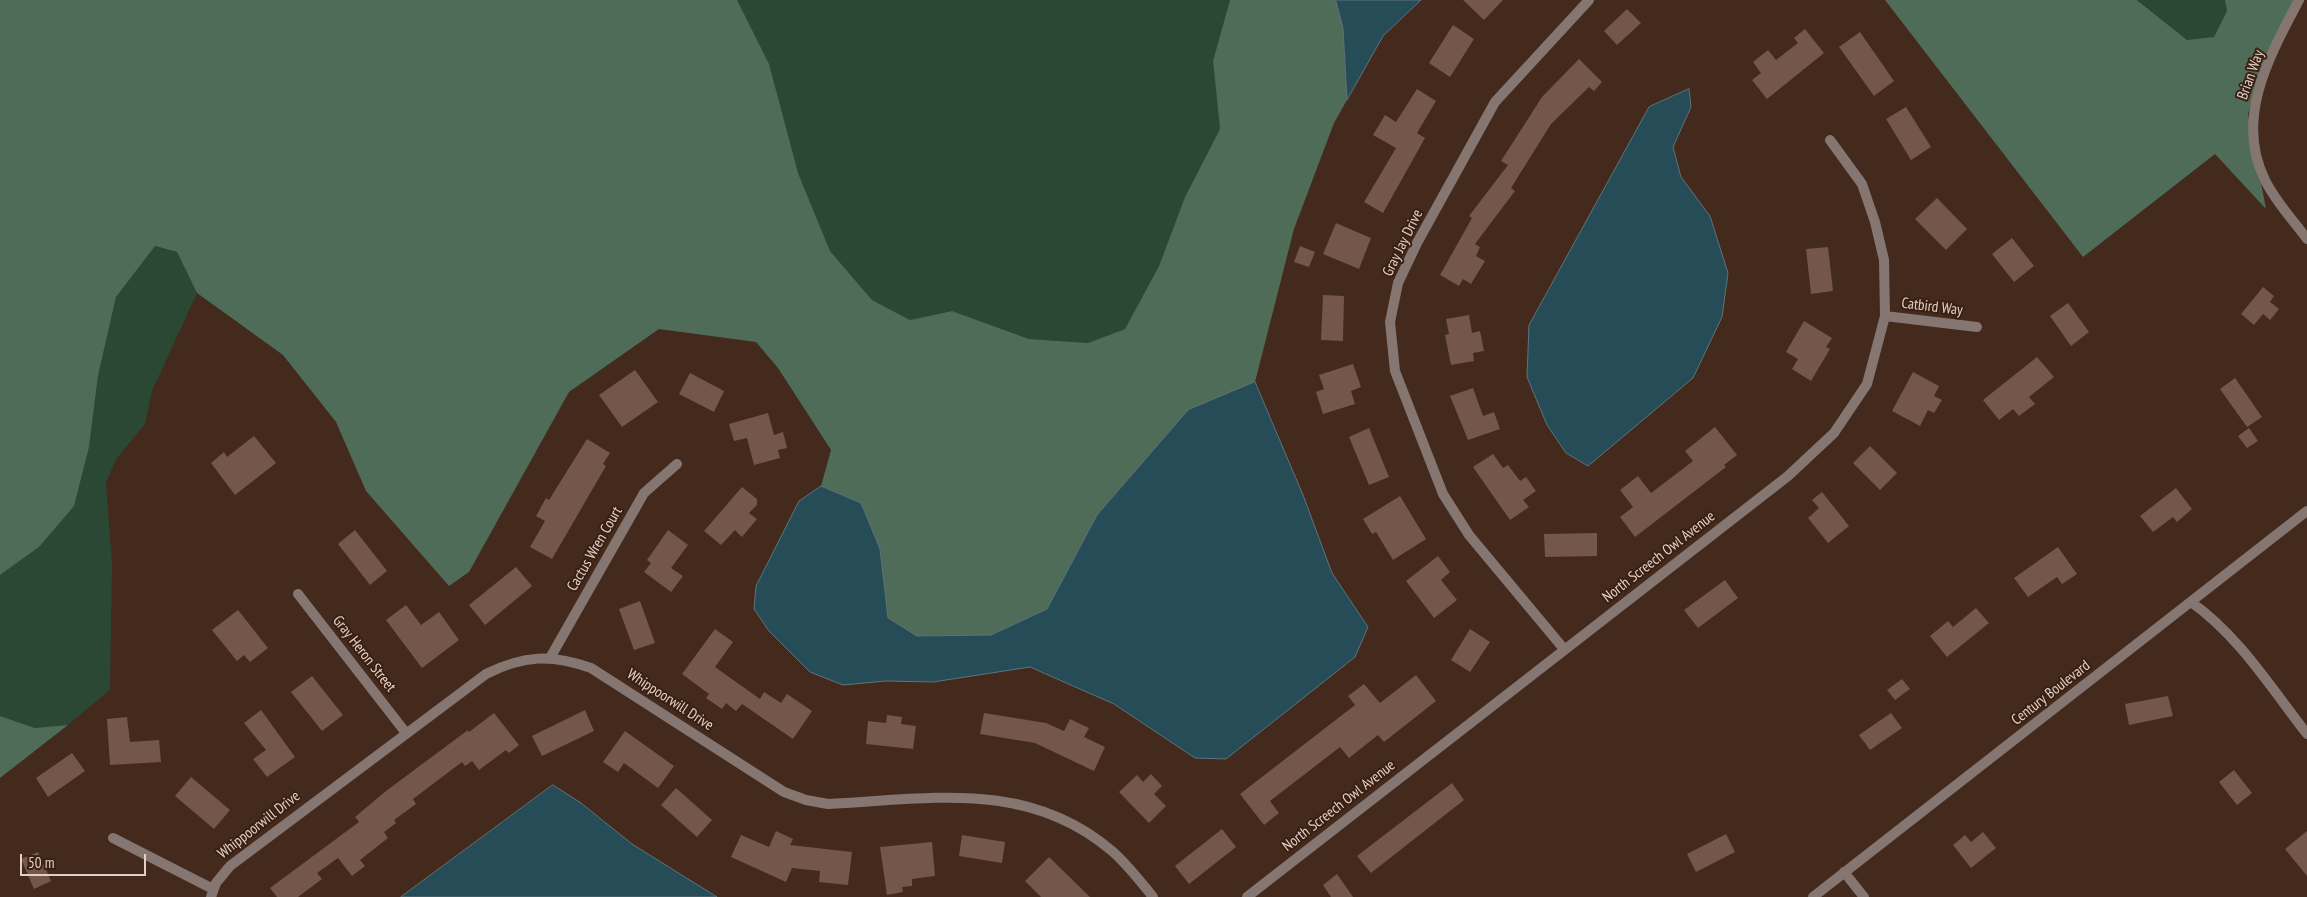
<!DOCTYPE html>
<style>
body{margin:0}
#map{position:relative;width:2307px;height:897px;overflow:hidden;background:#44291d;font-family:"PT Sans Narrow",sans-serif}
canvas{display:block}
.scale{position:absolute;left:20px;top:854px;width:126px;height:22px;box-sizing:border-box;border:2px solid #e2d0c8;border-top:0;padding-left:6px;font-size:15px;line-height:18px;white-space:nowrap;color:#e2d0c8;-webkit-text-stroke:4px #392013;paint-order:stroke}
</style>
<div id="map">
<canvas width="2307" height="897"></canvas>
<div class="scale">50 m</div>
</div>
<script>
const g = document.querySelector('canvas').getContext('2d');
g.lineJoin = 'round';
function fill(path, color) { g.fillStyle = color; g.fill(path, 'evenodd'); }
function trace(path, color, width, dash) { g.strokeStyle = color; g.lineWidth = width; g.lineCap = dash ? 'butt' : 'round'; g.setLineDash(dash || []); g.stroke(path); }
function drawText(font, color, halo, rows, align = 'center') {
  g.font = font + ' "PT Sans Narrow",sans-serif'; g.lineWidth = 4; g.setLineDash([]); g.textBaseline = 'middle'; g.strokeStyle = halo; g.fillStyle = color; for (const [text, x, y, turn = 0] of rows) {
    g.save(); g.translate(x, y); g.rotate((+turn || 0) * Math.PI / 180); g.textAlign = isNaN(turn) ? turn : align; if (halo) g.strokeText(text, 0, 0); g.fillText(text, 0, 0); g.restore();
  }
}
const green = new Path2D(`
 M 737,0 L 1230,0 L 1213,61 L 1220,129 L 1185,197 L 1159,266 L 1125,329 L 1088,343 L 1029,339 L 952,311 L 910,320 L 872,300 L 830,251 L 798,173 Z
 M 2138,0 L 2225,0 L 2227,11 L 2214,38 L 2187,40 Z
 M 154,246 L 177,252 L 197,293 L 152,391 L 145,424 L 117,458 L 106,482 L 112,565 L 110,690 L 68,725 L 35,728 L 0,716 L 0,575 L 39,547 L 89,447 L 98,376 L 116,297 Z`);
const forest = new Path2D(`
 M 0,0 L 737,0 L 769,64 L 798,173 L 830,251 L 872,300 L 910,320 L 952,311 L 1029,339 L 1088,343 L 1125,329 L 1159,266 L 1185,197 L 1220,129 L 1213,61 L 1230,0 L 1336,0 L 1343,28 L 1347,100 L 1334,123 L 1294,229 L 1255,382 L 1188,410 L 1097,515 L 1047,609 L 991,635 L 917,636 L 888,618 L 880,549 L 861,503 L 821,486 L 831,450 L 778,368 L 756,342 L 659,329 L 569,392 L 469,572 L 449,586 L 366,491 L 336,422 L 283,355 L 197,293 L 177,252 L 155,246 L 116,297 L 98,376 L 89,447 L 74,506 L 39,547 L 0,575 Z
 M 1885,0 L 2137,0 L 2187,40 L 2214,37 L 2227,11 L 2225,0 L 2301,0 L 2264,61 L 2248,114 L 2266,209 L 2215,154 L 2083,257 Z
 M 0,716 L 35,728 L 68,725 L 0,778 Z`);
const water = new Path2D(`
 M 1336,0 L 1421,0 L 1383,36 L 1347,100 L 1343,28 Z
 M 1689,89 L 1691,107 L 1673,147 L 1681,177 L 1710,216 L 1728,273 L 1722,317 L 1693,378 L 1588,466 L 1566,453 L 1547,425 L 1527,377 L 1529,325 L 1649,107 Z
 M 1255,382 L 1303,495 L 1332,573 L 1368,627 L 1355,657 L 1226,759 L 1195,758 L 1114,704 L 1030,667 L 933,682 L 886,681 L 843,685 L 810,672 L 769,631 L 754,609 L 756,586 L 799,501 L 821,486 L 861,503 L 880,549 L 888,618 L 917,636 L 991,635 L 1047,609 L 1097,515 L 1188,410 Z
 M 553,785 L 581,803 L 632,844 L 717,897 L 401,897 Z`);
const building = new Path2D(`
 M 1463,0 L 1503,0 L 1484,20 Z
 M 1627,9 L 1641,23 L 1617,45 L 1604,31 Z
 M 1453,25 L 1474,39 L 1450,77 L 1429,63 Z
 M 1805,29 L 1824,53 L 1767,99 L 1752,80 L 1761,73 L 1753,62 L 1768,50 L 1776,60 L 1798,43 L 1794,38 Z
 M 1860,32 L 1894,81 L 1874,96 L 1839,47 Z
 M 1579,59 L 1602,82 L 1594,91 L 1589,87 L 1551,124 L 1511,188 L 1515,191 L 1475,244 L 1480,247 L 1476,256 L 1485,261 L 1471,284 L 1463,279 L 1459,286 L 1440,275 L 1472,218 L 1469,216 L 1508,165 L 1501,161 L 1542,97 Z
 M 1417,89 L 1436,101 L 1417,133 L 1425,138 L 1383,213 L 1364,202 L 1396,148 L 1373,135 L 1385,115 L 1396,122 Z
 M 1906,107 L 1931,147 L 1911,160 L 1886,119 Z
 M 1937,198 L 1967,229 L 1946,250 L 1915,219 Z
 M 1336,223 L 1371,238 L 1359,269 L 1323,254 Z
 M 2012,238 L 2034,266 L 2014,282 L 1992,254 Z
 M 1300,246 L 1315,252 L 1309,267 L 1294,262 Z
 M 1828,247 L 1833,291 L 1811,294 L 1806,249 Z
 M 2263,287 L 2274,296 L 2270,302 L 2279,309 L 2270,320 L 2263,314 L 2254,325 L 2241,314 Z
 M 1323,295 L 1344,296 L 1343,341 L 1321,340 Z
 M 2068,303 L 2089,332 L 2071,346 L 2050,316 Z
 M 1469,315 L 1472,333 L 1480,331 L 1484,351 L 1473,353 L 1474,361 L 1451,365 L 1445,335 L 1449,334 L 1446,319 Z
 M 1804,321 L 1832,338 L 1826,347 L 1830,349 L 1811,381 L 1792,369 L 1798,359 L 1786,352 Z
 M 2037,357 L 2054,377 L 2029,397 L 2035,404 L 2019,416 L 2013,409 L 1999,420 L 1983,400 Z
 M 1353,364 L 1361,387 L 1351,391 L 1355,404 L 1323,414 L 1316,392 L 1324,389 L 1319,375 Z
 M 635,370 L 658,402 L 622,427 L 599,395 Z
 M 1913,372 L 1939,386 L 1934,396 L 1942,400 L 1934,413 L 1928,410 L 1920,426 L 1892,411 Z
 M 690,373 L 724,391 L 714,412 L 679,394 Z
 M 2235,378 L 2262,417 L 2247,427 L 2220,389 Z
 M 1473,388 L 1483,416 L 1494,412 L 1500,429 L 1468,440 L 1450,396 Z
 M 768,413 L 774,435 L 783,432 L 787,448 L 778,450 L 780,458 L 754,465 L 747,438 L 734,441 L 729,424 Z
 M 1715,427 L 1737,455 L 1724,465 L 1726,467 L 1635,537 L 1620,517 L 1633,507 L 1620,490 L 1638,476 L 1651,493 L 1693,461 L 1685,451 Z
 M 1369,428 L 1389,477 L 1369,485 L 1349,437 Z
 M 2249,428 L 2258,441 L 2247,448 L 2238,436 Z
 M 254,436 L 276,463 L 235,495 L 211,463 L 224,452 L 227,457 Z
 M 587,439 L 610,453 L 603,464 L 606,466 L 552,559 L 530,547 L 545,521 L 536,516 L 546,498 L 549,500 Z
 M 1870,446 L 1897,473 L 1880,490 L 1853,463 Z
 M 1493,454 L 1503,468 L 1508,465 L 1520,481 L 1526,477 L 1536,491 L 1523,500 L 1529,507 L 1510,520 L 1473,467 Z
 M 742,487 L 757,499 L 757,505 L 749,513 L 757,519 L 742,537 L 735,530 L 721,545 L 704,531 Z
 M 2176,488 L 2192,509 L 2177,522 L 2173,517 L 2153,532 L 2140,516 Z
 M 1822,492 L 1849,526 L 1828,543 L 1808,518 L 1819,508 L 1812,500 Z
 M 1400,496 L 1426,539 L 1393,560 L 1376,532 L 1372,534 L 1363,519 Z
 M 355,530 L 387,571 L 370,585 L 338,544 Z
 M 668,530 L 688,545 L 671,568 L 683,576 L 671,592 L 644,572 L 651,563 L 647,560 Z
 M 1597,533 L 1597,556 L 1545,557 L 1544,534 Z
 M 2058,547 L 2077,574 L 2062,584 L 2057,577 L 2028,597 L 2014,578 Z
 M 1438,556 L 1450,572 L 1441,580 L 1457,600 L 1434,618 L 1406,581 Z
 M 516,567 L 532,586 L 485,625 L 469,605 Z
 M 1725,580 L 1738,598 L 1698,628 L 1684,610 Z
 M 640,601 L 655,643 L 634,650 L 619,609 Z
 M 406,605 L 421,625 L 439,612 L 459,640 L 422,668 L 386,620 Z
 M 1976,608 L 1989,623 L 1947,657 L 1930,636 L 1948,621 L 1953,627 Z
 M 238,610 L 268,648 L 250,662 L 244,655 L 237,661 L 212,630 Z
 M 715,629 L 733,642 L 715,667 L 760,699 L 764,692 L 781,703 L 787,694 L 812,711 L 793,739 L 742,704 L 736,711 L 726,703 L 722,709 L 706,698 L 709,694 L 682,674 Z
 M 1470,629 L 1490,642 L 1470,672 L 1451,660 Z
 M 1416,675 L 1436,701 L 1384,742 L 1378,735 L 1349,758 L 1340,747 L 1270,801 L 1279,813 L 1264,825 L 1240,794 L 1355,705 L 1348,696 L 1364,684 L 1380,703 Z
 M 312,676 L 343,715 L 322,731 L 291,692 Z
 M 1902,679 L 1910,689 L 1895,700 L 1887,690 Z
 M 2168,696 L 2173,716 L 2129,725 L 2125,704 Z
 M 261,710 L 295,757 L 267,777 L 253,759 L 266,750 L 244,723 Z
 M 585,710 L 594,731 L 542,756 L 532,736 Z
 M 494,713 L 519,745 L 509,753 L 506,750 L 479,770 L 472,761 L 465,766 L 462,762 L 413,799 L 416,804 L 394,820 L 396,823 L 384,832 L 388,838 L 360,860 L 365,866 L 352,876 L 338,858 L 317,873 L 322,879 L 298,897 L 277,897 L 270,888 L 359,822 L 355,817 L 386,791 L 468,730 L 469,732 Z
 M 984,713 L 1046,723 L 1064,731 L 1070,719 L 1089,728 L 1084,737 L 1105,747 L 1094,771 L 1035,743 L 980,734 Z
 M 1891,713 L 1902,728 L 1870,750 L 1859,735 Z
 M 887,715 L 902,717 L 901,724 L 916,726 L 913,749 L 866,744 L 868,721 L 886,723 Z
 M 127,717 L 130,742 L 159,740 L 161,762 L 110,765 L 107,719 Z
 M 625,731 L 674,766 L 658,788 L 624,763 L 618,772 L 603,762 Z
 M 72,753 L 85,771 L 48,797 L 36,778 Z
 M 2234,770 L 2252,793 L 2237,805 L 2219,782 Z
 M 1151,774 L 1162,786 L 1154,794 L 1166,806 L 1149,823 L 1119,792 L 1137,775 L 1143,782 Z
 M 191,777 L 230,810 L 214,829 L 175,796 Z
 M 1452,783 L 1464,800 L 1371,873 L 1357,856 Z
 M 676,788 L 712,820 L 697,837 L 661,805 Z
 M 1222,829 L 1236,847 L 1189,884 L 1175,866 Z
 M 776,831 L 793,839 L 790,845 L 852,852 L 848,885 L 819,882 L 820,871 L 792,868 L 786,882 L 731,857 L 741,835 L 769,847 Z
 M 2307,831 L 2307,876 L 2285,849 Z
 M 1983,832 L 1996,848 L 1971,868 L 1953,845 L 1965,835 L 1971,842 Z
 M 1726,834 L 1735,852 L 1696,872 L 1687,854 Z
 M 962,835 L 1005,842 L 1002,863 L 959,856 Z
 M 932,842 L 935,876 L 912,879 L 912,886 L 902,887 L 903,892 L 887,895 L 880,847 Z
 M 38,852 L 51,881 L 34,889 L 21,859 Z
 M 1049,857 L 1090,897 L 1041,897 L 1025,881 Z
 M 1337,874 L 1353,897 L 1331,897 L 1323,885 Z`);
const minor = new Path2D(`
 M 2299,0 C 2270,55 2234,118 2265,180 C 2275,201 2293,220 2307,239
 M 1885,316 L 1977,327
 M 298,594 L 406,733
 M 2191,602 C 2239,636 2271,688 2307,734
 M 1564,649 L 1469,535 L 1443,494 L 1395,371 L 1390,322 L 1398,283 L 1417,243 L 1495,102 L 1589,0
 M 550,658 L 644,493 L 677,464
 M 113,838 L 213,889
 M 1844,872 L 1864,897
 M 211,897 L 216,883 L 230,866 L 486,674 C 524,655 551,654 591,668 L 784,792 L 806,800 L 828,804 C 930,799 1028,779 1112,851 C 1128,865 1140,881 1153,897
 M 1247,897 L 1788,476 L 1834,433 L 1867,384 L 1885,316 L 1884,260 L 1875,222 L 1862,184 L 1830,140
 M 1813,897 L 2307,511`);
const streetNames = [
 ["Brian Way",2251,75,-70],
 ["Gray Jay Drive",1403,243,-64],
 ["Catbird Way",1932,307,7],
 ["Cactus Wren Court",595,549,-60],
 ["North Screech Owl Avenue",1659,557,-38],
 ["Gray Heron Street",364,654,52],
 ["Century Boulevard",2051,693,-38],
 ["Whippoorwill Drive",670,700,33],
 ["North Screech Owl Avenue",1339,806,-38],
 ["Whippoorwill Drive",259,825,-38]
];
fill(green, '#2b4835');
fill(forest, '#4e6c58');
fill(water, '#264c58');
trace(water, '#5e747a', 1);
fill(building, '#755749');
trace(minor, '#867671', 10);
drawText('15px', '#e2d0c8', '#392013', streetNames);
</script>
